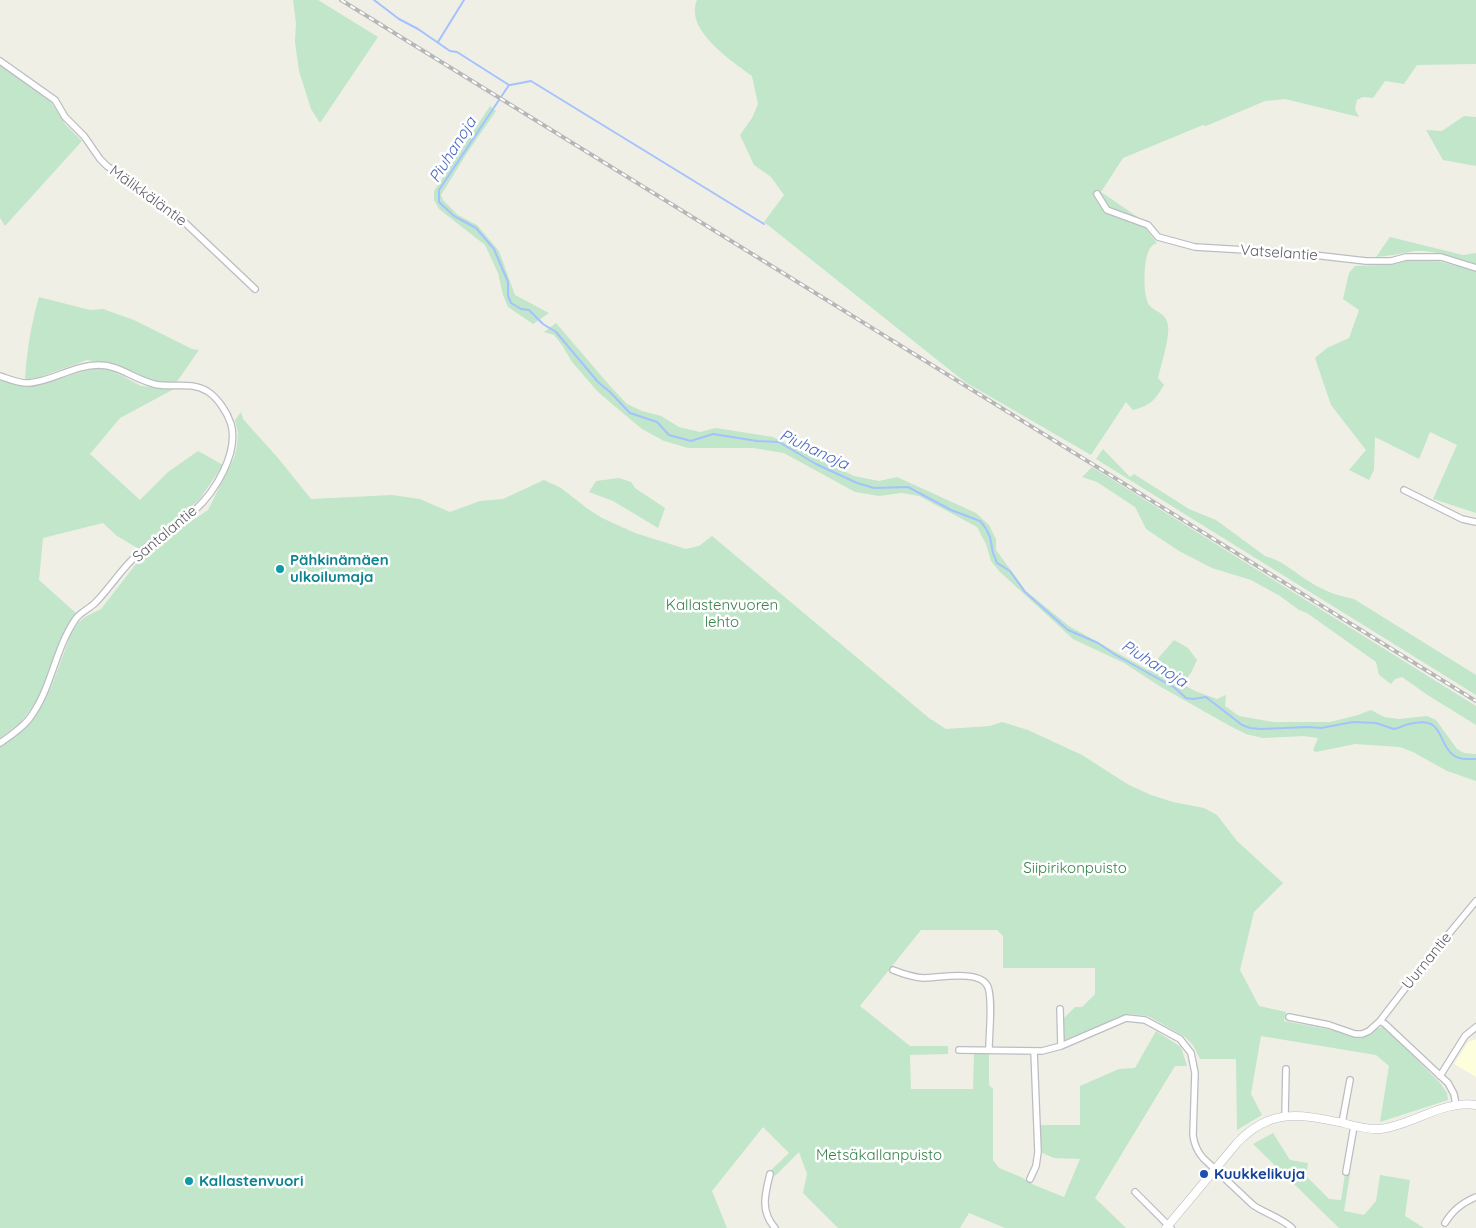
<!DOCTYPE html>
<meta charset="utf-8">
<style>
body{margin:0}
canvas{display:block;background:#efefe5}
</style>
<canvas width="1476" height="1228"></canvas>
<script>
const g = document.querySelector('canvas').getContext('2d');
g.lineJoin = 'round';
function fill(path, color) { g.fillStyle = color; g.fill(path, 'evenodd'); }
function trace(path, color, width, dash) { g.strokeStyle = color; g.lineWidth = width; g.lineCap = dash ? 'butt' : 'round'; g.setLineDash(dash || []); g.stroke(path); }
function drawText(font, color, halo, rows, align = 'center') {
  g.font = font + ' Quicksand,sans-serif'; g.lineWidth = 5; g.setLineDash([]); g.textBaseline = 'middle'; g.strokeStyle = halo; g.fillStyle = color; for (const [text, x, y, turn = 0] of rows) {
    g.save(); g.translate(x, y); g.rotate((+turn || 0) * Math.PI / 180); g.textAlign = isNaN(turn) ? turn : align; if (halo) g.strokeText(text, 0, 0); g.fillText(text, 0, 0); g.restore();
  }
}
const commercial = new Path2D(`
 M 1476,1039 L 1476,1077 L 1454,1064 L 1468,1042 Z`);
const green = new Path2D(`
 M 293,0 L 318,0 L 378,37 L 320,123 L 311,109 L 299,71 L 295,42 L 296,23 Z
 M 697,0 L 1476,0 L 1476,64 L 1417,65 L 1404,84 L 1385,81 L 1373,98 L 1363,97 L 1357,100 L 1355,109 L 1359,117 L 1285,99 L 1265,101 L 1206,126 L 1203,125 L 1123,158 L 1101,192 L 1142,220 L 1146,229 L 1157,243 C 1155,244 1152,245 1151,247 C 1143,255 1142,298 1150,306 C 1158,314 1165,312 1168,325 C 1170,336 1161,366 1158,378 L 1164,385 C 1154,401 1151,405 1133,410 L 1126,402 L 1091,455 L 965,382 L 764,222 L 784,195 L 771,177 L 754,165 L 740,135 L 752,118 L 758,104 L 752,76 C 732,61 684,30 697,0 Z
 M 0,66 L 42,93 L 51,102 L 65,124 L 82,141 L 5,226 L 0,218 Z
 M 490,106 L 496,111 L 467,153 L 441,195 L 443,200 L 458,215 L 477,225 L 499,251 L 515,295 L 549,313 L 533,324 L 508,307 L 503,295 L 498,273 L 485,245 L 439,209 L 434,200 L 434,191 Z
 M 1464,116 L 1476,117 L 1476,166 L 1443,160 L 1426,130 L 1442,131 Z
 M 1390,237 L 1463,255 L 1476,253 L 1476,265 C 1459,260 1433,249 1415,251 C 1402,253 1389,256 1376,257 Z
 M 1418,258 L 1434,260 L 1476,271 L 1476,513 L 1433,499 L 1457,445 L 1430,432 L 1419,459 L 1375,437 L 1374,470 L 1369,480 L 1349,470 L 1366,450 L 1331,405 L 1315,358 L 1327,348 L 1349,338 L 1359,310 L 1343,299 L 1349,273 L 1355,266 L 1383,265 Z
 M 39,297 L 90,310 L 103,309 L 134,320 L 192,349 L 199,350 L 176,383 L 154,382 L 115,365 L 87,360 L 29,381 L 25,378 C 27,351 31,324 39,297 Z
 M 556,323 L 610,386 L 627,404 L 642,411 L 661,416 L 679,427 L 700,432 L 716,428 L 773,437 L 854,476 L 879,481 L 897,477 L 976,513 L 989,525 L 996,539 L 996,550 L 1026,591 L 1069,626 L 1148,670 L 1174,640 L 1188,648 L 1197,660 L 1191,673 L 1182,684 L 1195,691 L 1217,699 L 1226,695 L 1225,706 L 1239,716 L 1273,722 L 1330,722 L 1358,715 L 1371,710 L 1384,717 L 1399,719 L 1427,716 L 1436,720 L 1457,749 L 1464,753 L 1476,754 L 1476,781 L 1447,771 L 1413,752 L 1400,747 L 1355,744 L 1316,752 L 1313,750 L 1318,738 L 1304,736 L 1263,738 L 1246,734 L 1230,726 L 1161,687 L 1124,663 L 1073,639 L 999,571 L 991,561 L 986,544 L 977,527 L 919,496 L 901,493 L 879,496 L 855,492 L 784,453 L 753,448 L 688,448 L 664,441 L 642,429 L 618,409 L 598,392 L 572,362 L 562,345 L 554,335 L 544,332 Z
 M 100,368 L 113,371 L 141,386 L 174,389 L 120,418 L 90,454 L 140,500 L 168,472 L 198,451 L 223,465 L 199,500 L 139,549 L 117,536 L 103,523 L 43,538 L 39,580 L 77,614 L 65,629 L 45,687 L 33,706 L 20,723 L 0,738 L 0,380 C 8,382 19,387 27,386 C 52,384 75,371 100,368 Z
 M 241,412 L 243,419 L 278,458 L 311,499 L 392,495 L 420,499 L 450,512 L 480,501 L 503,499 L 544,480 L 561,488 L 588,509 L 602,518 L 635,533 L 686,549 L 699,546 L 712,536 L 929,718 L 946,729 L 990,726 L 1002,722 L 1028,730 L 1082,755 L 1129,785 L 1151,795 L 1173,802 L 1204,808 L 1217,815 L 1237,841 L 1283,883 L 1254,912 L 1240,970 L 1259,1006 L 1286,1012 L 1284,1021 L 1327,1029 L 1360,1037 L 1376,1029 L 1383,1027 L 1390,1032 L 1440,1083 L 1447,1093 L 1448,1100 L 1380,1122 L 1389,1066 L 1376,1055 L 1261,1036 L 1251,1094 L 1262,1115 L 1237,1130 L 1236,1059 L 1200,1059 L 1193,1045 L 1185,1037 L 1148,1016 L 1130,1014 L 1064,1040 L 1063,1019 L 1075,1007 L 1082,1007 L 1095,994 L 1095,968 L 1003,968 L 1003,936 L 997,930 L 921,930 L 860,1006 L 910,1046 L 948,1046 L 948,1054 L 910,1055 L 911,1089 L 973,1089 L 974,1054 L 989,1054 L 989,1085 L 993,1089 L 993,1160 L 999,1168 L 1021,1177 L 1034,1185 L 1064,1197 L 1080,1159 L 1054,1158 L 1040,1152 L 1040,1125 L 1080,1125 L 1080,1086 L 1119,1069 L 1135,1068 L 1156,1031 L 1181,1047 L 1187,1066 L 1175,1066 L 1095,1198 L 1126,1228 L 1005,1228 L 969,1213 L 960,1228 L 838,1228 L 803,1193 L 807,1174 L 799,1152 L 775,1176 L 770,1171 L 789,1153 L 763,1127 L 712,1191 L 727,1228 L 0,1228 L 0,747 L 28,725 L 41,707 L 52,685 L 71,634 L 78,623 L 85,617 L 101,609 L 139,560 L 160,542 L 208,510 L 234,458 L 237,446 L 238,433 L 235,420 Z
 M 1103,449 L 1130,477 L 1134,474 L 1189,509 L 1216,520 L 1265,556 C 1282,560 1295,573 1310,582 C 1324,591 1338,596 1354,599 L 1476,675 L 1476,695 L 1096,459 Z
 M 1092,467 L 1476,706 L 1476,725 L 1426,694 L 1402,677 L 1395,679 L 1391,684 L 1379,675 L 1376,662 L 1307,613 L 1299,610 L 1280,596 L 1251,580 L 1212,568 L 1179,551 L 1146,529 L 1135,507 L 1097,482 L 1082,477 Z
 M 619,478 L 631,482 L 635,488 L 665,508 L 658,528 L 613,501 L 589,492 L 596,481 Z
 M 1273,1133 L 1290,1160 L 1308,1163 L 1306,1176 L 1329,1199 L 1341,1200 L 1345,1174 L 1350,1174 L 1344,1211 L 1364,1215 L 1376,1201 L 1380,1175 L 1410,1180 L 1405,1216 L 1424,1228 L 1339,1228 L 1253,1144 Z`);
const stream = new Path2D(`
 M 374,0 L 399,19 L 418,29 L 450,51 L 457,52 L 509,85 L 439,190 L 439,202 L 454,216 L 476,228 L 494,249 L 508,282 L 508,296 L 511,303 L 521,309 L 529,310 L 543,324 L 556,332 L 598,382 L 610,392 L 630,413 L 657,422 L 669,435 L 691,441 L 713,434 L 757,441 L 779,442 L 816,464 L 857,483 L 874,488 L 908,487 L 951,510 L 980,521 L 985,527 L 990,537 L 993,553 L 997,563 L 1010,571 L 1025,592 L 1068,630 L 1098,643 L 1114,654 L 1175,688 L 1186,698 L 1193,699 L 1206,697 L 1242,725 L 1250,728 L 1261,729 L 1309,727 L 1321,728 L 1353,722 L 1376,723 L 1394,729 C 1400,728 1404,725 1409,724 C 1445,715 1436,741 1453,755 C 1459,760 1468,759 1476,759
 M 438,42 L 464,0
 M 510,85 L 531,81 L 764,224`);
const minor = new Path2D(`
 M 0,61 L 55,100 L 65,117 L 84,136 L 100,159 L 107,166 L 180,218 L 255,289
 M 1097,194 L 1107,210 L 1148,225 L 1158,237 L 1195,247 L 1296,253 L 1366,261 L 1391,261 L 1406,257 L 1441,257 L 1476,268
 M 0,376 C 9,379 20,384 29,383 C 53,381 74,365 99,365 C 121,365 137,382 159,385 C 175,387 192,382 207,391 C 218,398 227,412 231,424 C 239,453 215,492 194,511 C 176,526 155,539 137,555 C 121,569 110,588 95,603 C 89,609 79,613 75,620 C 54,651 52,689 29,719 C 21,729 10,736 0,743
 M 1404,490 L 1462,519 L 1476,522
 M 893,970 C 903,974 912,977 923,978 C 939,978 981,969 988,987 C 993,1001 989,1033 989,1049
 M 1060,1009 L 1061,1046
 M 1289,1017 L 1329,1025 L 1355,1034 L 1362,1034 L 1369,1031 L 1380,1021 L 1385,1024 L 1448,1083 L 1454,1094 L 1456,1105
 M 1380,1021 L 1423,965 L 1476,901
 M 959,1050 L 1042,1051 L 1061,1046 L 1126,1018 L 1145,1020 L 1180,1039 L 1191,1053 L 1195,1073 L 1193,1135 C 1194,1144 1197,1151 1203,1158 L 1253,1205 C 1266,1214 1280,1217 1292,1228
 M 1440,1076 L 1465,1036 L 1476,1027
 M 1285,1116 L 1286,1069
 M 1342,1123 L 1350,1080
 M 1346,1172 L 1354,1126
 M 770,1174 C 765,1194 760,1211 775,1228
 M 1030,1179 L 1036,1166 L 1038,1152 L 1034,1051
 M 1135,1192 L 1171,1228
 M 1445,1223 C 1453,1210 1462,1203 1476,1197`);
const tertiary = new Path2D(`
 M 1166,1228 L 1237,1143 C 1270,1108 1299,1114 1343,1123 C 1355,1126 1368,1130 1380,1129 C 1414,1125 1441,1100 1476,1105`);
const rail = new Path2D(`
 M 341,0 L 1476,701`);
const markers = [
 [280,569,5,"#0f9aa8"],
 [1204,1174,5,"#1a4fb4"],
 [189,1181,5,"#0f9aa8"]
];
const streetNames = [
 ["Mälikkäläntie",148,196,36],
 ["Vatselantie",1279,253,4],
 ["Santalantie",165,534,-40],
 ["Uurnantie",1427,961,-51]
];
const cultureNames = [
 ["Pähkinämäen",290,560],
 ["ulkoilumaja",290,577],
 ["Kallastenvuori",199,1181]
];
const parkNames = [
 ["Kallastenvuoren",722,605],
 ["lehto",722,622],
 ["Siipirikonpuisto",1075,868],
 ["Metsäkallanpuisto",879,1155]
];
const transitNames = [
 ["Kuukkelikuja",1214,1174]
];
const waterNames = [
 ["Piuhanoja",453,150,-58],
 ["Piuhanoja",814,450,25],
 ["Piuhanoja",1154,664,32]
];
fill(commercial, '#fdfedb');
fill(green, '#c1e6ca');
trace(stream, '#a5c2fe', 2);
trace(minor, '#bcbdc3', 8);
trace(tertiary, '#bcbdc3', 9);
trace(minor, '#fff', 5.5);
trace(tertiary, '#fff', 8);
trace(rail, '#b7b7b8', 4);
trace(rail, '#fff', 2, [5.5]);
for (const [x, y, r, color] of markers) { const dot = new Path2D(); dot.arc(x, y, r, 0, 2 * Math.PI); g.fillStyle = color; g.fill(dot); trace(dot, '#fff', 2); }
drawText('15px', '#5c5e65', '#fff', streetNames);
drawText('bold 15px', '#0d838f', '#fff', cultureNames, 'left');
drawText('15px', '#35834b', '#fff', parkNames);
drawText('bold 15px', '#164399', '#fff', transitNames, 'left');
drawText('italic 16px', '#4766c3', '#fff', waterNames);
</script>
